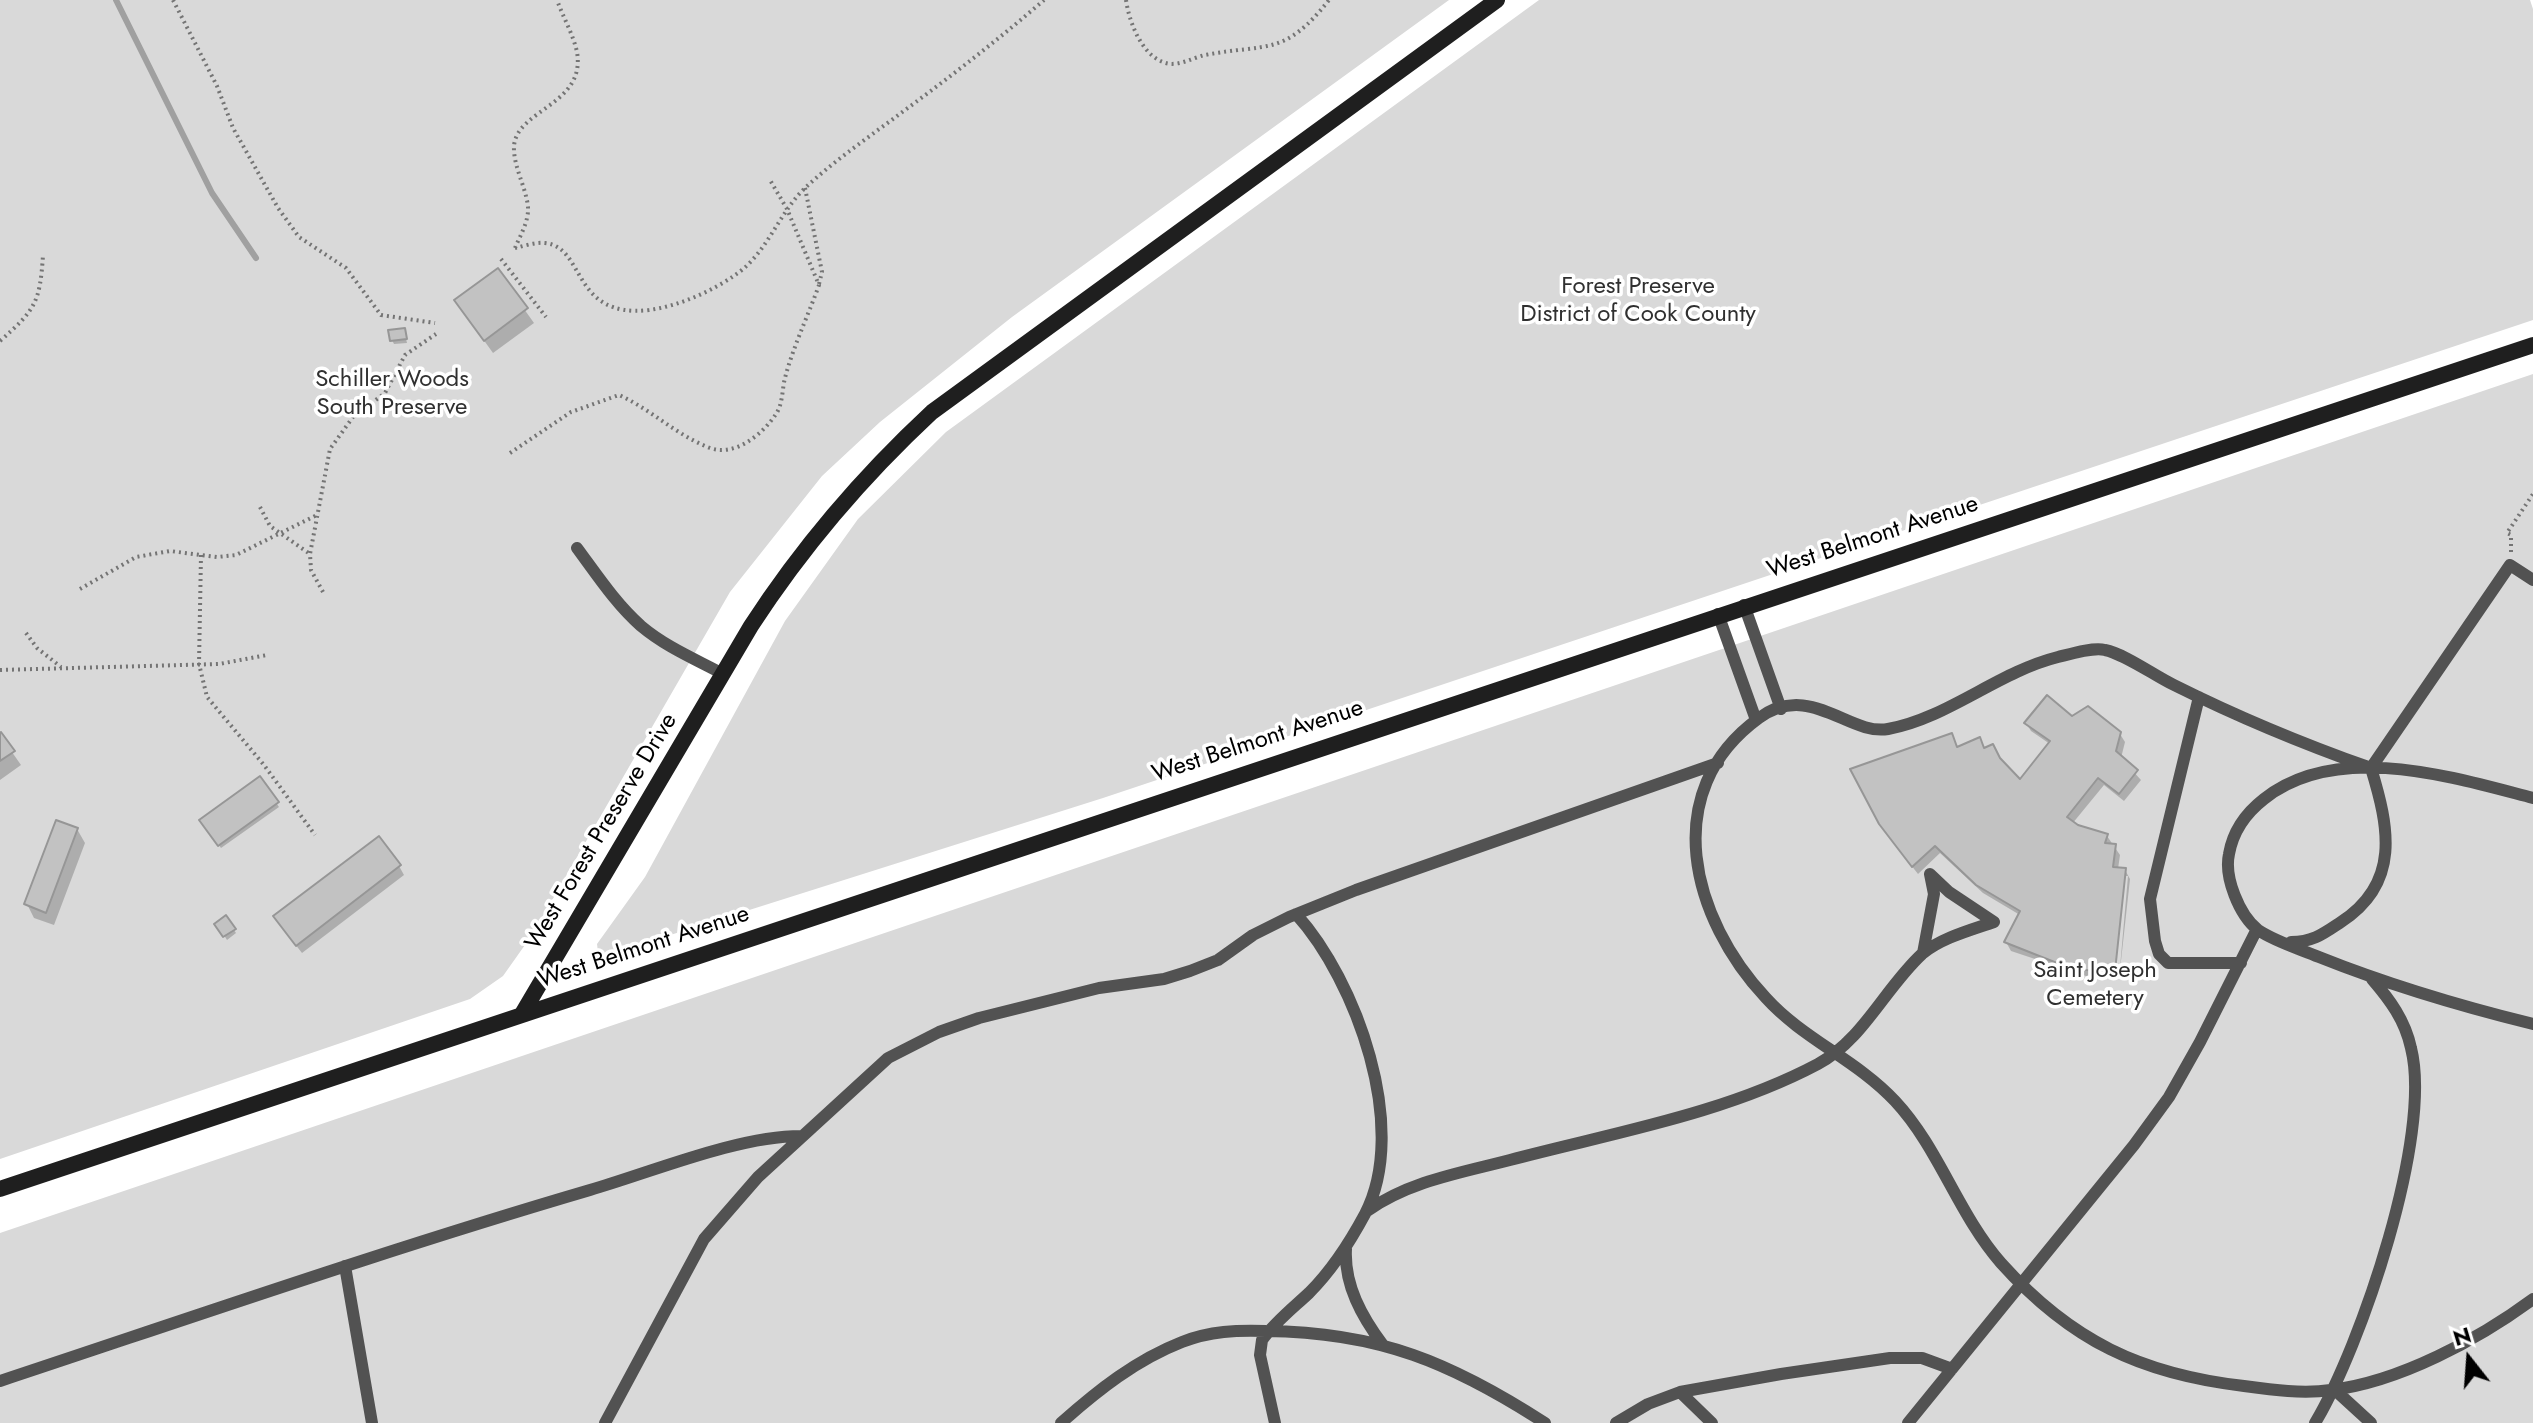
<!DOCTYPE html>
<style>
body{margin:0}
#map{position:relative;width:2533px;height:1423px;overflow:hidden;background:#fff;font-family:Jost,sans-serif}
canvas{display:block}
.north{position:absolute;left:2429px;top:1319px;width:80px;height:80px;-webkit-text-stroke:6px #fff;paint-order:stroke;rotate:343deg;font-size:22px;font-weight:700;line-height:32px;text-align:center;color:#000}
.north::after{content:'';display:block;margin:auto;width:28px;height:36px;background:#000;clip-path:polygon(50% 0,100% 100%,50% 72%,0 100%)}
</style>
<div id="map">
<canvas width="2533" height="1423"></canvas>
<div class="north">N</div>
</div>
<script>
const g = document.querySelector('canvas').getContext('2d');
g.lineJoin = 'round';
function fill(path, color) { g.fillStyle = color; g.fill(path, 'evenodd'); }
function trace(path, color, width, dash) { g.strokeStyle = color; g.lineWidth = width; g.lineCap = dash ? 'butt' : 'round'; g.setLineDash(dash || []); g.stroke(path); }
function drawText(font, color, halo, rows, align = 'center') {
  g.font = font + ' Jost,sans-serif'; g.lineWidth = 7; g.setLineDash([]); g.textBaseline = 'middle'; g.strokeStyle = halo; g.fillStyle = color; for (const [text, x, y, turn = 0] of rows) {
    g.save(); g.translate(x, y); g.rotate((+turn || 0) * Math.PI / 180); g.textAlign = isNaN(turn) ? turn : align; if (halo) g.strokeText(text, 0, 0); g.fillText(text, 0, 0); g.restore();
  }
}
const green = new Path2D(`
 M 0,0 L 1449,0 L 1012,317 L 880,422 L 822,476 L 730,592 L 532,935 L 503,976 L 470,999 L 0,1159 Z
 M 1539,0 L 2530,0 L 2533,9 L 2533,320 L 1103,798 L 604,956 L 598,952 L 597,944 L 645,877 L 785,621 L 858,519 L 946,432 Z
 M 2533,374 L 2533,1423 L 0,1423 L 0,1233 Z`);
const shadow = new Path2D(`
 M 497,271 L 534,323 L 493,353 L 465,314 Z
 M 404,330 L 407,343 L 394,344 L 392,340 Z
 M 2072,718 L 2120,734 L 2125,742 L 2121,758 L 2141,780 L 2124,801 L 2104,785 L 2072,824 L 2107,836 L 2120,855 L 2118,869 L 2125,870 L 2130,879 L 2119,979 L 2128,876 L 2124,876 L 2112,979 L 2092,978 L 2011,951 L 2006,942 L 2020,915 L 1983,893 L 1940,853 L 1918,874 L 1886,833 L 1956,744 L 1958,749 L 1985,750 L 2020,782 L 2050,744 L 2031,731 L 2026,723 Z
 M 0,735 L 21,765 L 0,780 Z
 M 259,778 L 279,807 L 221,848 L 201,821 Z
 M 77,829 L 85,843 L 54,925 L 34,918 L 27,904 Z
 M 399,866 L 404,875 L 302,953 L 280,925 Z
 M 226,918 L 236,933 L 227,940 L 217,924 Z`);
const stream = new Path2D(`
 M 116,0 L 212,193 L 256,258`);
const building = new Path2D(`
 M 498,268 L 528,308 L 484,341 L 454,300 Z
 M 405,328 L 407,339 L 390,341 L 388,330 Z
 M 2047,695 L 2072,716 L 2088,706 L 2121,732 L 2116,751 L 2138,770 L 2119,794 L 2098,778 L 2067,817 L 2078,825 L 2108,834 L 2105,843 L 2116,844 L 2113,867 L 2126,868 L 2115,971 L 2086,970 L 2057,963 L 2004,942 L 2020,911 L 1976,885 L 1935,846 L 1912,867 L 1879,824 L 1850,769 L 1952,733 L 1957,747 L 1980,737 L 1984,748 L 1993,744 L 2000,758 L 2020,779 L 2050,741 L 2024,723 Z
 M 1,732 L 15,751 L 0,761 L 0,733 Z
 M 260,776 L 279,802 L 218,846 L 199,820 Z
 M 56,820 L 78,828 L 46,913 L 24,904 Z
 M 379,836 L 401,865 L 296,946 L 273,916 Z
 M 226,915 L 236,929 L 223,937 L 214,924 Z`);
const path = new Path2D(`
 M 173,0 L 217,86 L 233,128 L 278,208 L 299,237 L 346,268 L 381,315 L 435,323
 M 1126,0 C 1129,21 1141,54 1163,62 C 1176,68 1192,58 1205,55 C 1268,43 1284,57 1329,0
 M 805,188 L 822,272 L 819,284
 M 515,248 C 524,246 535,242 545,243 C 586,247 571,319 649,310 C 679,306 713,291 738,273 C 768,251 779,213 805,188 C 835,160 869,137 901,113 C 950,77 998,40 1044,0
 M 515,248 C 520,236 529,221 528,207 C 526,187 513,166 514,146 C 517,109 586,105 577,52 C 573,34 563,17 557,0
 M 501,259 L 546,317
 M 0,341 C 35,310 40,303 43,255
 M 510,453 L 571,412 L 619,395 C 652,410 676,435 710,448 C 735,457 763,434 776,414 C 783,404 782,389 785,378 C 793,347 808,316 819,285 L 787,209 L 770,180
 M 260,507 L 270,526 L 310,554
 M 2511,552 L 2511,535 L 2507,533 L 2533,494
 M 201,555 L 199,664 L 207,697 L 264,765 L 315,835
 M 80,589 L 136,557 L 170,551 L 217,557 L 236,555 L 319,514
 M 323,592 L 311,570 L 310,554 L 330,449 L 353,417 L 385,393 L 405,355 L 436,334
 M 26,633 L 37,648 L 61,667
 M 0,670 L 219,664 L 267,655`);
const service = new Path2D(`
 M 577,548 C 597,575 616,604 641,626 C 666,647 695,659 723,674
 M 1744,605 L 1781,709
 M 1718,614 L 1756,720
 M 2199,697 L 2150,899 L 2155,941 L 2159,954 L 2168,963 L 2241,963
 M 2371,768 C 2303,744 2238,717 2174,685 C 2155,676 2125,654 2105,650 C 2093,647 2070,654 2058,657 C 1998,672 1948,718 1888,729 C 1849,736 1810,681 1759,718 C 1657,792 1692,919 1766,998 C 1803,1039 1857,1060 1895,1101 C 1939,1148 1958,1214 2001,1263 C 2071,1341 2141,1374 2244,1386 C 2273,1390 2303,1394 2331,1390 C 2399,1382 2479,1339 2533,1299
 M 2371,768 L 2510,565 L 2533,580
 M 2533,798 C 2452,777 2337,741 2264,799 C 2246,813 2233,831 2229,854 C 2224,877 2239,915 2258,930 C 2276,942 2300,949 2319,957 C 2389,985 2460,1006 2533,1024
 M 2291,942 C 2313,942 2323,934 2341,922 C 2401,883 2389,827 2371,768
 M 1367,1211 C 1410,1181 1460,1173 1510,1160 C 1612,1133 1724,1114 1818,1064 C 1863,1040 1885,988 1922,954 C 1941,938 1971,930 1994,922 L 1949,892 L 1930,874 L 1934,894 L 1923,953
 M 1346,1249 C 1344,1285 1362,1317 1383,1345
 M 345,1266 L 372,1423
 M 0,1381 C 196,1316 392,1248 590,1190 C 652,1172 738,1136 801,1136
 M 2335,1390 L 2371,1423
 M 1680,1392 L 1712,1423
 M 605,1423 L 704,1239 L 758,1177 L 888,1058 L 939,1032 L 979,1018 L 1099,988 L 1164,979 L 1190,971 L 1218,960 L 1253,935 L 1289,917 L 1356,890 L 1718,763
 M 1061,1423 C 1098,1390 1136,1360 1182,1342 C 1210,1331 1237,1330 1266,1331 C 1379,1332 1452,1363 1545,1423
 M 1275,1423 L 1260,1355 L 1262,1340 C 1275,1322 1293,1308 1309,1293 C 1332,1270 1350,1242 1365,1214 C 1410,1128 1356,980 1296,914
 M 1616,1423 L 1648,1404 L 1680,1392 L 1781,1374 L 1890,1358 L 1922,1358 L 1952,1369
 M 1908,1423 L 2134,1145 L 2169,1097 L 2200,1042 L 2257,929
 M 2315,1423 C 2361,1346 2433,1135 2411,1048 C 2405,1020 2390,1000 2372,979`);
const secondary = new Path2D(`
 M 522,1014 L 751,626 C 803,546 862,477 932,412 L 1497,0
 M 0,1189 L 2533,345`);
const parkNames = [
 ["Forest Preserve",1638,287],
 ["District of Cook County",1638,315],
 ["Schiller Woods",392,380],
 ["South Preserve",392,408],
 ["Saint Joseph",2095,971],
 ["Cemetery",2095,999]
];
const streetNames = [
 ["West Belmont Avenue",1873,538,-18],
 ["West Belmont Avenue",1258,742,-18],
 ["West Forest Preserve Drive",602,832,-59],
 ["West Belmont Avenue",644,948,-18]
];
fill(green, '#d9d9d9');
fill(shadow, '#0003');
trace(stream, '#a0a0a0', 6);
fill(building, '#c2c2c2');
trace(building, '#969696', 2);
trace(path, '#747474', 4, [2, 4]);
trace(service, '#525252', 12);
trace(secondary, '#1f1f1f', 16);
drawText('24px', '#303030', '#fff', parkNames);
drawText('24px', '#000', '#fff', streetNames);
</script>
